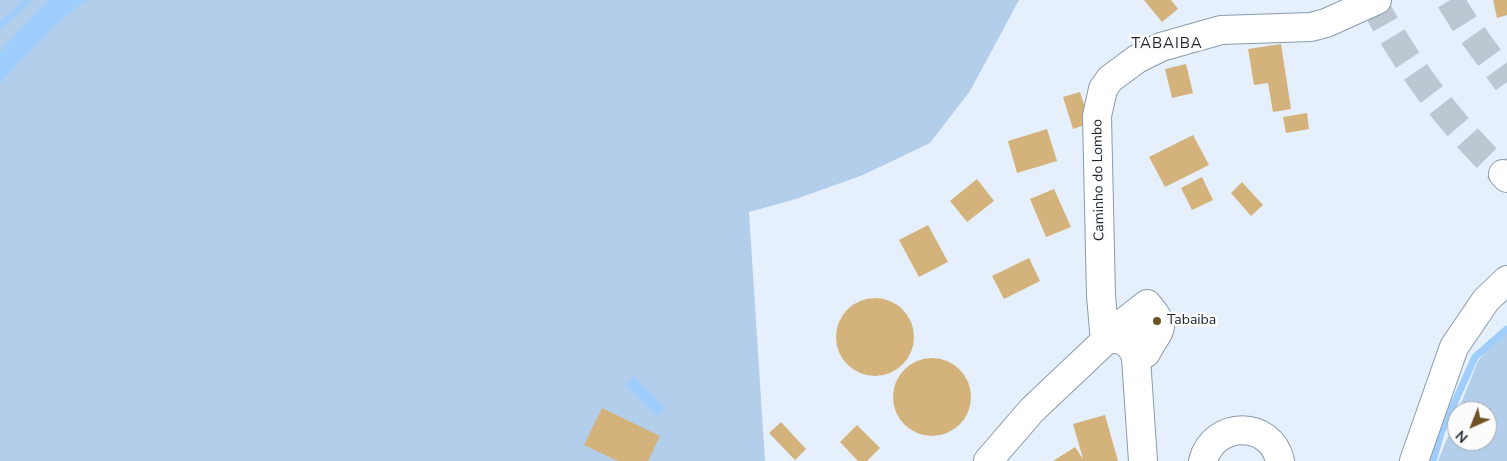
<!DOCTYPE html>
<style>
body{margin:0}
#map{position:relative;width:1507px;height:461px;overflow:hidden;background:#e5f0fc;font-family:"Nunito Sans",sans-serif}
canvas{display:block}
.north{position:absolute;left:1447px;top:401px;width:50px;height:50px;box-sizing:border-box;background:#fcfcfc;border:1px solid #a3a6a9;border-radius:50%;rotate:224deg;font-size:14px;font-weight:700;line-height:20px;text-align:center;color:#1d242c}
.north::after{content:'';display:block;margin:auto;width:18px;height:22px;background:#6e5325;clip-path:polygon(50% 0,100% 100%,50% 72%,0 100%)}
</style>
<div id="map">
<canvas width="1507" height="461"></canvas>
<div class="north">N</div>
</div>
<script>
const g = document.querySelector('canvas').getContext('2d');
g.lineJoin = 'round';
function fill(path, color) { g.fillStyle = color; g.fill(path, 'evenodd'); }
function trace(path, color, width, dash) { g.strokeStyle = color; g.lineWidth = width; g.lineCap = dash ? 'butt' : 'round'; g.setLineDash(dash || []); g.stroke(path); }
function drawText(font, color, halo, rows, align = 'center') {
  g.font = font + ' "Nunito Sans",sans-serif'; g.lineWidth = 5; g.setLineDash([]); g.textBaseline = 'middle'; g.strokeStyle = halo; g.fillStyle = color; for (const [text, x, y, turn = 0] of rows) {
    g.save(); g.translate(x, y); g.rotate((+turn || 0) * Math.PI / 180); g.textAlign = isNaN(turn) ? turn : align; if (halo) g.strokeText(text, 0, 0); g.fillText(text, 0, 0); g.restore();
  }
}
const green = new Path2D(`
 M 0,0 L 1019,0 L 970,91 L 930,143 L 863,175 L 796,199 L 749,212 L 765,461 L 0,461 Z
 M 1507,326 L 1507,461 L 1438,461 L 1457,414 L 1457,441 L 1487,441 L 1487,411 L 1458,411 L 1478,361 Z`);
const water = new Path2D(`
 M 48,0 L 89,0 C 53,21 29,54 0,83 L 0,51 Z
 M 634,376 L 666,408 L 657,417 L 625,385 Z`);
const stream = new Path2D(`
 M 0,26 L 28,0
 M 1433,461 L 1441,433 L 1475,357 L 1507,329`);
const building = new Path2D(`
 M 1144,0 L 1171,0 L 1178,9 L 1162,22 Z
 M 1493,0 L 1507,0 L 1507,15 L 1497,18 Z
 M 1281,44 L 1291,109 L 1273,112 L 1268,83 L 1254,85 L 1248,49 Z
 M 1186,64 L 1193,93 L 1172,98 L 1165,69 Z
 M 1080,92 L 1090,123 L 1073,129 L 1063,97 Z
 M 1307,113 L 1309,129 L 1286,133 L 1283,117 Z
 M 1047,129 L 1057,161 L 1017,173 L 1008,141 Z
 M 1193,135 L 1209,165 L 1165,187 L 1149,157 Z
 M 1202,177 L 1213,200 L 1192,210 L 1181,188 Z
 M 977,179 L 994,201 L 967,222 L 950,201 Z
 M 1242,182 L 1263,205 L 1251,216 L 1231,193 Z
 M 1054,189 L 1071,227 L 1046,237 L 1030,199 Z
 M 928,225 L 948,262 L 919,277 L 899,240 Z
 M 1029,258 L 1040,281 L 1004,299 L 992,276 Z
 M836 337a39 39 0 1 1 78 0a39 39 0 1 1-78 0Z
 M893 397a39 39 0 1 1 78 0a39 39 0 1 1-78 0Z
 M 602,408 L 660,436 L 648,461 L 618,461 L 584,445 Z
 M 1105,415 L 1118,461 L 1053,461 L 1075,447 L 1083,459 L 1073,424 Z
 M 781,422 L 806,449 L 795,460 L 769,433 Z
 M 857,425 L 880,448 L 867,461 L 858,461 L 840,442 Z`);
const highwayTunnel = new Path2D(`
 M 1372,0 C 1407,66 1449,123 1503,174
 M 1450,0 L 1465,24 L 1507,82`);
const minor = new Path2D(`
 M 1147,304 C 1170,330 1158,328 1146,353 L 1143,341 L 1123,323 Z
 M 1105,341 L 1101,296 L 1097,116 L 1103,89 L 1110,79 L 1137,59 L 1161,47 L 1221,30 L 1311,27 L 1326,23 L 1377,0
 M 988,461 L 1032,410 L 1105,341 C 1120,335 1132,343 1136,358 L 1143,461
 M 1203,461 C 1214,420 1271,420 1280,461
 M 1414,461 L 1454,347 L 1486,300 L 1507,280`);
const highway = new Path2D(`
 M 1503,174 L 1507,178`);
const markers = [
 [1157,321,5,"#6e5325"]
];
const streetNames = [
 ["Caminho do Lombo",1099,180,-91]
];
const poiNames = [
 ["Tabaiba",1167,321]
];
const neighbourhoodNames = [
 ["TABAIBA",1167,44]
];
fill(green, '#b3ceea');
fill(water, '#9fcdfc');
trace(stream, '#9fcdfc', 7);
fill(building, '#d4b27b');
trace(highwayTunnel, '#bdc7d2', 28, [28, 14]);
trace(minor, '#899bad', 30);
trace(highway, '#899bad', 30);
trace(minor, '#fff', 28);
trace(highway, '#fff', 28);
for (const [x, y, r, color] of markers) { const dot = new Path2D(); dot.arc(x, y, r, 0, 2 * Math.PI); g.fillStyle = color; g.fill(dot); trace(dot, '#fcfcfc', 2); }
drawText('14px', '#1d242c', '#fcfcfc', streetNames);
drawText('14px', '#1d242c', '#fcfcfc', poiNames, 'left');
g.letterSpacing = '1px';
drawText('15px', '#1d242c', '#fcfcfc', neighbourhoodNames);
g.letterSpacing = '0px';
</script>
